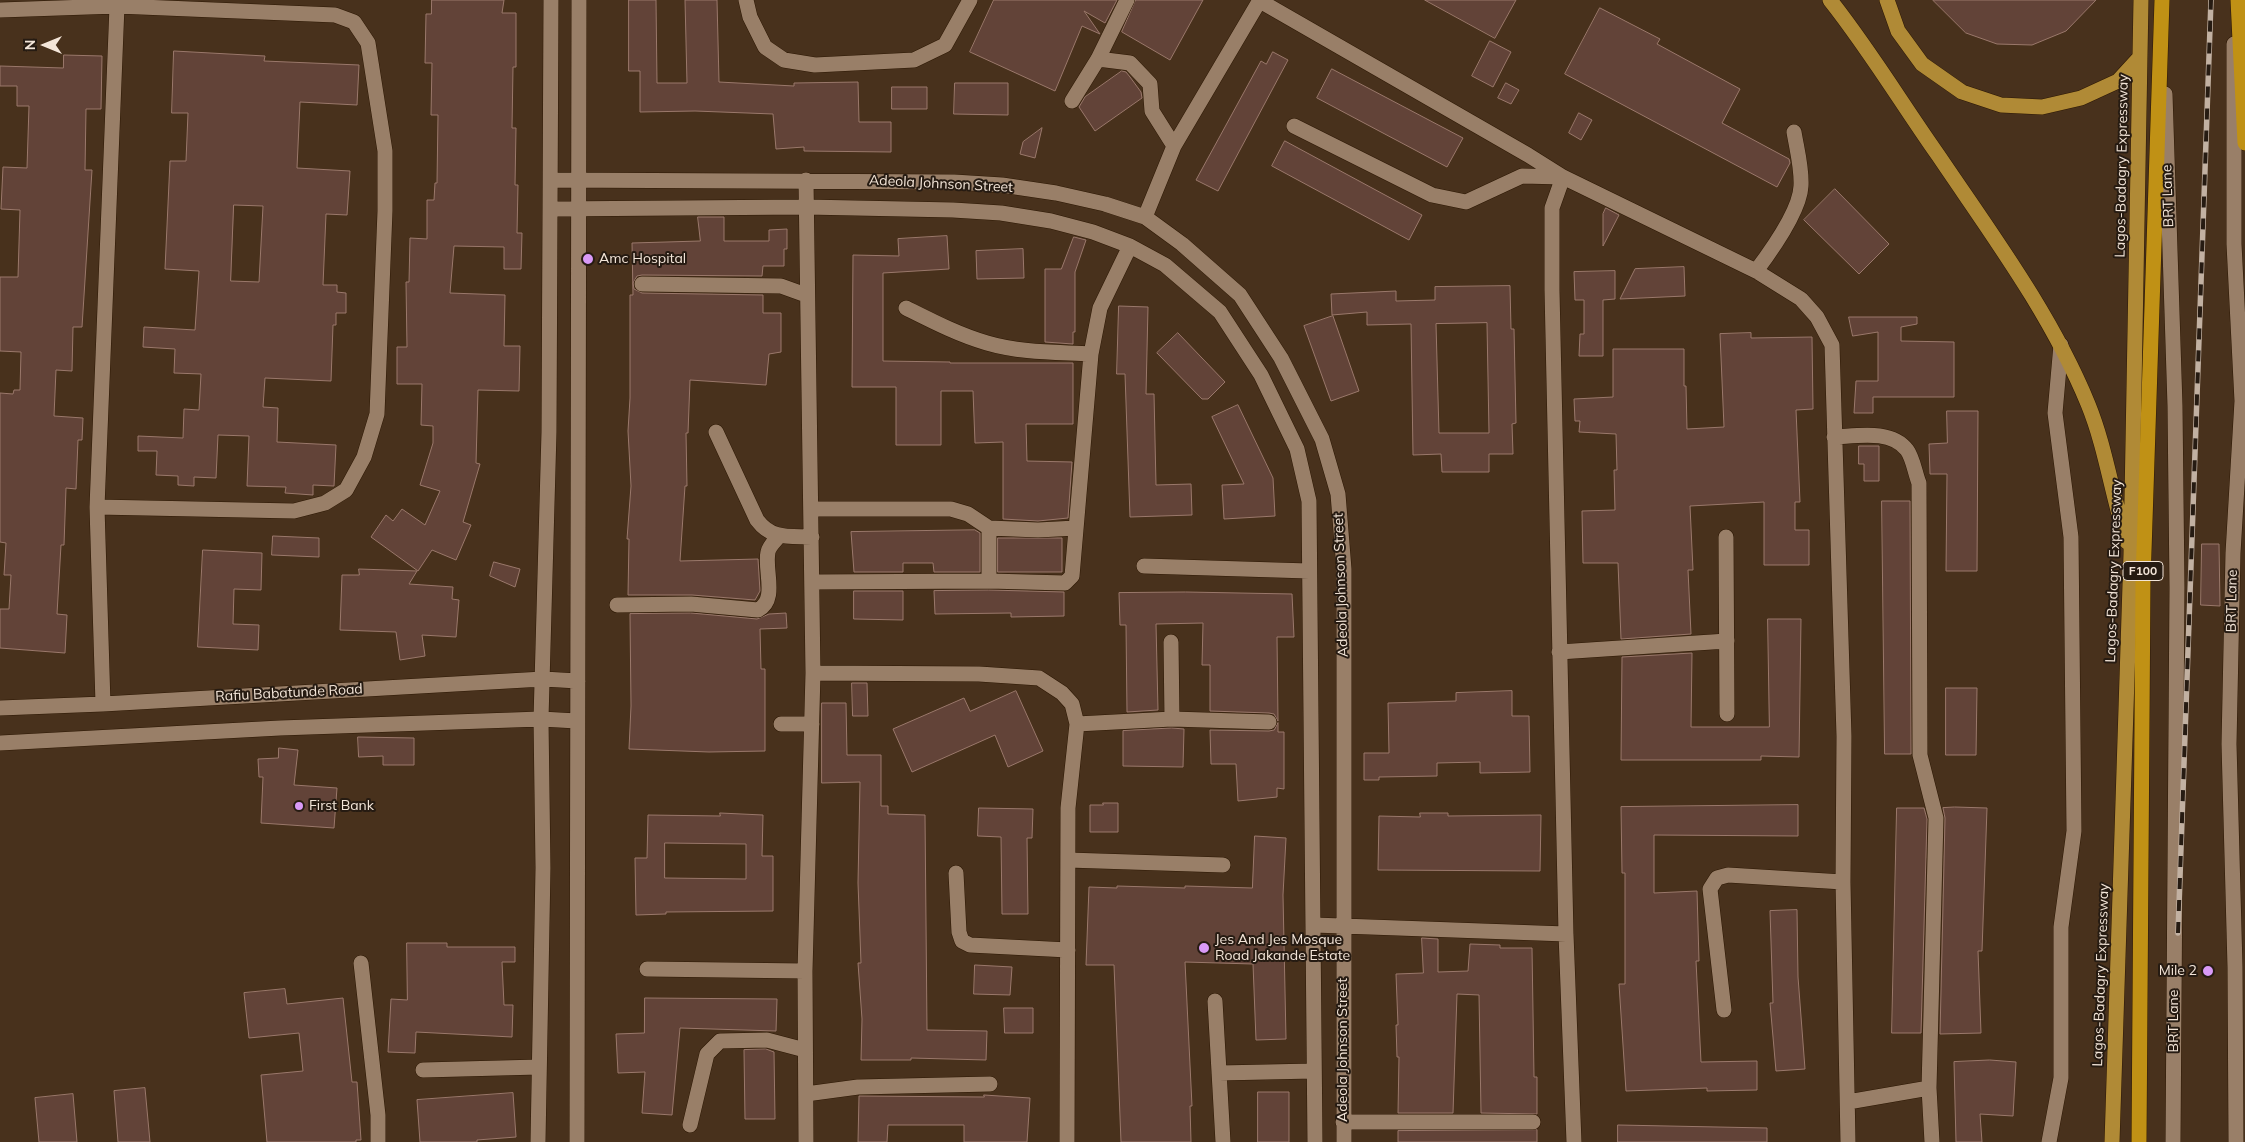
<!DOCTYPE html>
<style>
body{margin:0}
#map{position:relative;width:2245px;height:1142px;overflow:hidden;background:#48311c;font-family:Mulish,sans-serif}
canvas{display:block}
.north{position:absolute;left:20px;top:20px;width:50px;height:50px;-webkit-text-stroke:4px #261b12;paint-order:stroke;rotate:270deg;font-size:14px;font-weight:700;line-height:20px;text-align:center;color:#f3e5d8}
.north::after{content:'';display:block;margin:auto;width:18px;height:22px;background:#f3e5d8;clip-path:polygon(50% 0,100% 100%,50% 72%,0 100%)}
</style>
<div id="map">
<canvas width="2245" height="1142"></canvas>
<div class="north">N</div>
</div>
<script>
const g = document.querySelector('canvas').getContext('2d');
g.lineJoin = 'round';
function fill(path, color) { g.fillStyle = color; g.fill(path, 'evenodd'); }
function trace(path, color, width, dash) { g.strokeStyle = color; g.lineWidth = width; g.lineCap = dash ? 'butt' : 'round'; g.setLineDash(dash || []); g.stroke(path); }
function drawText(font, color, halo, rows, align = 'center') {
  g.font = font + ' Mulish,sans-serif'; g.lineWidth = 4; g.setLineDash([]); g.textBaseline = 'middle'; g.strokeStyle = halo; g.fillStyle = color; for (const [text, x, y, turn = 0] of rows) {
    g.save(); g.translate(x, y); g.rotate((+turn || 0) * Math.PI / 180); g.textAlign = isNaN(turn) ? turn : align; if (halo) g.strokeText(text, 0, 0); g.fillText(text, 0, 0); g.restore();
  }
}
const building = new Path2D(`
 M 432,0 L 504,0 L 502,13 L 516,13 L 516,67 L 513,67 L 512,128 L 516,128 L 515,185 L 518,185 L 517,233 L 522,233 L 521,269 L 504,269 L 504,247 L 454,246 L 450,293 L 505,295 L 504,346 L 520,346 L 519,391 L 478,390 L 476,463 L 480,464 L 463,522 L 471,525 L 456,560 L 432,550 L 418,571 L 371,537 L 386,515 L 393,521 L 402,509 L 425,525 L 440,491 L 420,485 L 433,443 L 433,426 L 421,425 L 422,384 L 397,384 L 397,347 L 407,347 L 406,282 L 409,282 L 410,238 L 427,239 L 427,200 L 434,200 L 435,183 L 437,183 L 438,115 L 431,115 L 432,63 L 425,63 L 426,14 L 431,14 Z
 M 629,0 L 656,0 L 657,83 L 687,83 L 685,0 L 717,0 L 719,82 L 794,86 L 794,83 L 858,82 L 859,122 L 891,122 L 891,152 L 804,151 L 804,147 L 776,149 L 773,114 L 695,111 L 640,112 L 640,71 L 629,71 Z
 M 994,0 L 1117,0 L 1105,23 L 1084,11 L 1100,34 L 1082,26 L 1055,91 L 970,52 Z
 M 1136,0 L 1203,0 L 1170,60 L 1122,32 Z
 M 1425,0 L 1516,0 L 1495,38 Z
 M 1933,0 L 2096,0 L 2066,31 L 2032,45 L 1997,44 L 1966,33 Z
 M 1600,8 L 1660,39 L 1657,44 L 1740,89 L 1722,123 L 1789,159 L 1790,163 L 1777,187 L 1565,74 Z
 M 1490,41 L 1511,52 L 1493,87 L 1472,76 Z
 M 174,51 L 265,56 L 264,61 L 359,65 L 357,105 L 300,102 L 297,168 L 350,171 L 347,215 L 326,214 L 323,285 L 337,285 L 337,292 L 346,293 L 346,313 L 336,313 L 336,325 L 333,325 L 331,381 L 265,378 L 263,407 L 278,408 L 277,442 L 336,445 L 334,486 L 313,485 L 313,495 L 285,493 L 286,487 L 247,486 L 249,436 L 218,435 L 216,478 L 194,477 L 194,486 L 178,485 L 178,476 L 156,475 L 157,451 L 138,451 L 138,436 L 183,438 L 184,409 L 199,410 L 201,374 L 174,373 L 175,349 L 143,347 L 144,327 L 195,330 L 199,271 L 165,269 L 170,161 L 186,161 L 188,113 L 172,113 ZM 234,205 L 263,206 L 259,282 L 231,281 Z
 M 1273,52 L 1288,60 L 1218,191 L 1196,180 L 1261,61 L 1266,64 Z
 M 64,55 L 102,56 L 101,109 L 86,109 L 85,170 L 92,170 L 82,327 L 73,327 L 72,371 L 56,370 L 54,416 L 83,418 L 82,440 L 78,440 L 76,489 L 66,488 L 64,545 L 61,545 L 57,614 L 67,615 L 65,653 L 0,648 L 0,609 L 9,609 L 11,575 L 4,575 L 6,543 L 0,542 L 0,393 L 13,394 L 14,390 L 20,390 L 21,352 L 0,351 L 0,277 L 18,277 L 20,210 L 1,209 L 3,167 L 27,168 L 29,106 L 17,106 L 17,86 L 0,86 L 0,66 L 63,68 Z
 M 1332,69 L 1463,138 L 1447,167 L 1317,98 Z
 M 1122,71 L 1126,72 L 1130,77 L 1141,92 L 1142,98 L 1095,131 L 1079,107 L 1085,97 Z
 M 955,83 L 1008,83 L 1008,115 L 954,114 Z
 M 1506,83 L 1519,90 L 1511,104 L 1498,98 Z
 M 892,87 L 927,87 L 927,109 L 892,109 Z
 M 1579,113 L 1592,120 L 1581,140 L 1569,133 Z
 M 1042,128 L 1035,158 L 1020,154 L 1023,142 Z
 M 1285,141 L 1422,215 L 1409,240 L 1272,166 Z
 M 1835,189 L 1889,244 L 1859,274 L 1804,220 Z
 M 1606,208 L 1619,215 L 1603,246 L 1603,214 Z
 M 698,217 L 724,217 L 724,241 L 769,241 L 769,230 L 787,229 L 787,249 L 784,249 L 784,266 L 763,266 L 762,276 L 642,275 L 637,276 L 633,283 L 634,289 L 642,293 L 763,295 L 763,313 L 781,313 L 781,352 L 769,354 L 766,385 L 690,380 L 688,433 L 686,433 L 687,486 L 685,486 L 680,561 L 758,559 L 760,591 L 755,600 L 692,595 L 628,595 L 629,539 L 627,539 L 631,486 L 628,431 L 630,398 L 630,295 L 633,295 L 632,243 L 700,241 Z
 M 947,236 L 949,269 L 883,273 L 883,361 L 950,362 L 950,363 L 1073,363 L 1073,424 L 1026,424 L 1027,461 L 1072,462 L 1068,518 L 1038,521 L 1003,519 L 1003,442 L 975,443 L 973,391 L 941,391 L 941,445 L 896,445 L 896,387 L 852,387 L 853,255 L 899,256 L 898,239 Z
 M 1074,237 L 1086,240 L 1075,272 L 1075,332 L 1073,332 L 1073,344 L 1045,342 L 1045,269 L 1061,269 Z
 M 1023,249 L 1024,278 L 977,279 L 976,251 Z
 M 1684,267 L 1685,296 L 1620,299 L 1635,269 Z
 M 1615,271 L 1615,299 L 1603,300 L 1603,356 L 1579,356 L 1580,334 L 1584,334 L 1584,300 L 1575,300 L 1574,272 Z
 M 1510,286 L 1511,329 L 1514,329 L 1516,423 L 1512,424 L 1513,454 L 1489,454 L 1489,472 L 1442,472 L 1441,454 L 1413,455 L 1411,324 L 1367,325 L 1367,312 L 1332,315 L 1331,294 L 1396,291 L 1396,301 L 1435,300 L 1435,287 ZM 1487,323 L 1489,433 L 1439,433 L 1436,324 Z
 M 1119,306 L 1148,307 L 1146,394 L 1154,394 L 1156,485 L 1191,484 L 1192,515 L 1130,517 L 1125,374 L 1117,374 Z
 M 1333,316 L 1359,391 L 1331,401 L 1304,326 Z
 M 1849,317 L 1917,317 L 1917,324 L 1901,327 L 1901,341 L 1954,342 L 1954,397 L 1873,397 L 1873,413 L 1854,413 L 1856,381 L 1878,381 L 1878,332 L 1853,336 Z
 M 1178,333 L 1225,382 L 1208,399 L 1202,399 L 1157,353 Z
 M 1751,333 L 1751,338 L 1812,337 L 1813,409 L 1796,410 L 1800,502 L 1795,502 L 1795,530 L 1809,530 L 1809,565 L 1764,565 L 1764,502 L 1690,506 L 1693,570 L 1688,570 L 1691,634 L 1621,639 L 1618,563 L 1583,563 L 1582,511 L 1615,510 L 1614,470 L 1617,470 L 1616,434 L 1579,432 L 1580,421 L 1575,421 L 1574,399 L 1613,397 L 1613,349 L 1684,349 L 1684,386 L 1686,386 L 1687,429 L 1724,427 L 1720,334 Z
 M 1238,405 L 1273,478 L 1275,516 L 1224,519 L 1222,485 L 1244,484 L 1212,417 Z
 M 1947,411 L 1978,411 L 1977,571 L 1946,571 L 1947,474 L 1930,474 L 1929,444 L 1947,443 Z
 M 1859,446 L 1879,446 L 1879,481 L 1864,481 L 1864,464 L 1859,464 Z
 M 1882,501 L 1910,501 L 1911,754 L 1885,754 Z
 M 975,530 L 980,533 L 980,572 L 934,572 L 933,563 L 903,563 L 903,572 L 854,572 L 851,532 Z
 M 273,536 L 319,538 L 319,557 L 272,555 Z
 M 998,538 L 1062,538 L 1062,572 L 998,572 Z
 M 2202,544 L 2219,544 L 2220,606 L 2201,605 Z
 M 203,550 L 262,553 L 261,590 L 234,589 L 233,624 L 259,625 L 258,650 L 198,647 Z
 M 494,562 L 520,569 L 515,587 L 490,576 Z
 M 359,569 L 417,571 L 409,584 L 453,587 L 452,599 L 459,600 L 456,637 L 422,635 L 425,656 L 400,660 L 396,632 L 340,630 L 342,575 L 359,575 Z
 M 989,590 L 1064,592 L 1064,616 L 1011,617 L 1011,613 L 935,614 L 934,591 Z
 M 854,591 L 903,591 L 903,620 L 854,619 Z
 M 1186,592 L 1292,594 L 1294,637 L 1277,637 L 1278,721 L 1274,714 L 1269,713 L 1210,711 L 1210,665 L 1202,665 L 1203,623 L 1156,624 L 1158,710 L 1127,712 L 1126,625 L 1120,625 L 1119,593 Z
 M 691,613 L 757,619 L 769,614 L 786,613 L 787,628 L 760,629 L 761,669 L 765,669 L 765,751 L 709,752 L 629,749 L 631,706 L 630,614 Z
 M 1768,619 L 1801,619 L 1799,757 L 1761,756 L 1761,760 L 1621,760 L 1622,657 L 1692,653 L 1691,727 L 1769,727 Z
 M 852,683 L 867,683 L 868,716 L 853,716 Z
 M 1946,688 L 1977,688 L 1976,755 L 1946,755 Z
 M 1016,691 L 1043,751 L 1008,767 L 995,735 L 912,772 L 893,729 L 964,698 L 970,711 Z
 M 1512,691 L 1512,716 L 1529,716 L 1530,772 L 1480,773 L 1480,762 L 1437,763 L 1437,776 L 1379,777 L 1379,780 L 1364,780 L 1364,753 L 1389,753 L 1388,703 L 1456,701 L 1456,693 Z
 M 822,703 L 846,703 L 847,755 L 881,755 L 881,806 L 888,806 L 888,814 L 925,815 L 927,1030 L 987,1031 L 986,1060 L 911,1058 L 911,1060 L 861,1060 L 862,1019 L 858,963 L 861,963 L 858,883 L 860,782 L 822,783 Z
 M 1278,723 L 1278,732 L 1284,732 L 1284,789 L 1277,788 L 1277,797 L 1238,801 L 1236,764 L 1211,764 L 1210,730 L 1269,731 L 1274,730 Z
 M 1172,728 L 1184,729 L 1183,767 L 1123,766 L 1123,731 Z
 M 358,737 L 414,738 L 414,765 L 383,765 L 383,756 L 359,757 Z
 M 279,748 L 298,750 L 294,785 L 337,788 L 334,828 L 261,823 L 263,777 L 259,777 L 258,759 L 278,758 Z
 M 1103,803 L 1118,803 L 1118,832 L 1090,832 L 1090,805 L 1103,805 Z
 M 1798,805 L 1798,836 L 1654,835 L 1654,893 L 1697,891 L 1699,961 L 1696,961 L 1701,1062 L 1757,1061 L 1757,1090 L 1707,1091 L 1707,1088 L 1626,1091 L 1619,984 L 1625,984 L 1625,873 L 1622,873 L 1621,807 Z
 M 1955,807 L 1987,808 L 1982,951 L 1978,951 L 1981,1033 L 1940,1034 L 1945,818 L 1943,808 Z
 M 979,808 L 1033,809 L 1032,838 L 1027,838 L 1028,914 L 1002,914 L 1001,837 L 978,836 Z
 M 1897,808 L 1924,808 L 1927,819 L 1921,1033 L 1892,1033 Z
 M 720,813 L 763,815 L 762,856 L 773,856 L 773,911 L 666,912 L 666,914 L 636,915 L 635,858 L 647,858 L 648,815 L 720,816 ZM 665,843 L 746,844 L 746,879 L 665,878 Z
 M 1420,813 L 1448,813 L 1448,816 L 1541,815 L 1540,871 L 1378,870 L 1379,816 L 1420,817 Z
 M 1255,836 L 1286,838 L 1283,895 L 1286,1039 L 1256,1040 L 1253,964 L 1185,962 L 1192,1106 L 1190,1106 L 1191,1142 L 1121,1142 L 1114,965 L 1086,965 L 1089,887 L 1117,888 L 1117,886 L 1185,888 L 1185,886 L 1252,888 Z
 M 1797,910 L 1798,977 L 1805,1069 L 1776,1071 L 1770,1003 L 1773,1003 L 1770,911 Z
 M 1422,938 L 1438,939 L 1438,972 L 1468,971 L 1470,944 L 1500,945 L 1500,948 L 1532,948 L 1534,1077 L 1537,1077 L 1537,1114 L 1481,1113 L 1479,995 L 1457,994 L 1453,1113 L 1398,1113 L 1399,1057 L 1397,1057 L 1396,1025 L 1398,1025 L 1396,974 L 1423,973 Z
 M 407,943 L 447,943 L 447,947 L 515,947 L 515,962 L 502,962 L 504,1005 L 513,1005 L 512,1037 L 416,1032 L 415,1053 L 388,1052 L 391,999 L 407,1000 Z
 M 975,965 L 1012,967 L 1010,995 L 974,994 Z
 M 285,989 L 287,1004 L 343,998 L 352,1082 L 357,1082 L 361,1140 L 356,1140 L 356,1142 L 267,1142 L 261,1075 L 303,1071 L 299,1033 L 249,1038 L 244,993 Z
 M 645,998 L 777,999 L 776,1031 L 680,1028 L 672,1115 L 642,1113 L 645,1072 L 618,1073 L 616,1034 L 644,1033 Z
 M 1004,1008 L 1033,1008 L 1033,1033 L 1005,1033 Z
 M 766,1049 L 774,1052 L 775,1119 L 745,1119 L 744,1050 Z
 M 1990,1060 L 2016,1062 L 2013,1116 L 1980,1114 L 1982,1142 L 1956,1142 L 1954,1062 Z
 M 145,1088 L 150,1142 L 118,1142 L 114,1091 Z
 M 1258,1092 L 1289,1092 L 1289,1142 L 1258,1142 Z
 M 513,1093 L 516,1137 L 477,1140 L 477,1142 L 420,1142 L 417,1100 Z
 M 73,1094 L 77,1142 L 39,1142 L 35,1098 Z
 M 984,1095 L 1030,1098 L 1027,1142 L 964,1142 L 964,1125 L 888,1125 L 887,1142 L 858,1142 L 859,1096 L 984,1097 Z
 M 1618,1125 L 1767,1128 L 1767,1142 L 1618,1142 Z
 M 1537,1130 L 1537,1142 L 1398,1142 L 1398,1131 Z`);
const minor = new Path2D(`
 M 746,0 L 750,17 L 765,47 L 784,60 L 815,65 L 914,60 L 945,45 L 970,0
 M 1260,1 L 1528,155 L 1563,177 L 1756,271 L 1801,299 L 1817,317 L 1832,345 L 1844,736 L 1843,882 L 1848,1142
 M 0,10 L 117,6 L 335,15 L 354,22 L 368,43 L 385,151 L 385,211 L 377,414 L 364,457 L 346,490 L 325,503 L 294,511 L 97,507
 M 2234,44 L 2234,244 L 2242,401 L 2233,553 L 2229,744 L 2235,967 L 2236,1142
 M 1098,59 L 1130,63 L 1150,84 L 1152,111 L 1174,146
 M 2165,94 L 2175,406 L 2177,587 L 2173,1142
 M 1072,101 L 1098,59 L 1127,0
 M 1294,126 L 1432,195 L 1466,202 L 1522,176 L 1563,177 L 1552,208 L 1552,290 L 1566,934 L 1574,1142
 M 551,180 L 954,182 L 1002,185 L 1056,193 L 1105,204 L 1145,217 L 1182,244 L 1240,295 L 1281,358 L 1322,439 L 1338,494 L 1344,569 L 1344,1142
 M 806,180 L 813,673 L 805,971 L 806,1142
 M 550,209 L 806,207 L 953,210 L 1001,213 L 1051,221 L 1093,232 L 1130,246 L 1165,265 L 1220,312 L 1261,375 L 1297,449 L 1309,501 L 1315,1142
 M 1145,217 L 1174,146 L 1260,0
 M 1756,271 C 1771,251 1800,211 1801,186 C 1802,168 1797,150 1794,132
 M 642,284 L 781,286 L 806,295
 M 906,308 C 932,321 959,335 987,343 C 1021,353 1056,352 1091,354 L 1100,308 L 1130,246
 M 716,432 L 757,520 C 772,540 789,536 812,537
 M 1834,437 C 1857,436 1891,429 1907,450 C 1913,458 1915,473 1919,483 L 1920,755 L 1936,818 L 1929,1088 L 1932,1142
 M 811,509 L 951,509 L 968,514 L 989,528 L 1038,530 L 1076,528
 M 1726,537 L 1727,714
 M 1144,566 L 1309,571
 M 989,581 L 989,528
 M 812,582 L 989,581 L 1065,583 L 1072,576 L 1091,354
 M 617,605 L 691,604 L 758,610 C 778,600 764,570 768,552 C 769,546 776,540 779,536
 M 1171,642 L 1172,719
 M 1559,652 L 1727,641
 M 813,673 L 979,674 L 1039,678 L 1062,693 L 1072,704 L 1077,724 L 1068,808 L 1067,1142
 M 103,704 L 97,507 L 117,6
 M 0,708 L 103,704 L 543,679 L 578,681
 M 781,724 L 812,724
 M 1077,724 L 1172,719 L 1269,722
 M 0,743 L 280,728 L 541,719 L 577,721
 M 1068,860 L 1223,865
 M 956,873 L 959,932 L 962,941 L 970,945 L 1068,950
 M 1314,925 L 1566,934
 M 361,963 L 378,1115 L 378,1142
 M 647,969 L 805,971
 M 1215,1001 L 1223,1142
 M 1724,1010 L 1710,889 L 1717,878 L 1728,875 L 1843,882
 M 423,1070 L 539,1067
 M 1219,1073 L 1314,1071
 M 806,1094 L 858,1087 L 990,1084
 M 1848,1102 L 1929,1088
 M 1343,1122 L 1533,1122
 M 690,1125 L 707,1054 L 720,1041 L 767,1040 L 805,1050
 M 538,1142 L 543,868 L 541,719 L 549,432 L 551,0
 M 577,1142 L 579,0
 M 2049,1142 L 2061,1078 L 2061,927 L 2074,831 L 2071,537 L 2055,413 L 2061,345`);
const major = new Path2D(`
 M 1830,0 C 1869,49 1902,104 1938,155 C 1992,235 2051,314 2088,404 C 2106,448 2112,496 2127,542
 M 1887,0 L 1898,31 L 1922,64 L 1962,92 L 2001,105 L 2042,107 L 2081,98 L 2118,81 L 2140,57
 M 2112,1142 L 2131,554 L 2141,0`);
const highway = new Path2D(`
 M 2238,0 L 2245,143
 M 2139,1142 L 2143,582 L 2162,0`);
const rail = new Path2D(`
 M 2178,933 L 2211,0`);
const markers = [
 [588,259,6,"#d99af7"],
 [299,806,5,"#d99af7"],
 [1204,948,6,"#d99af7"],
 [2208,971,6,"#d99af7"]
];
const shields = [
 [2143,571,40]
];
const shieldNames = [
 ["F100",2143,571]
];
const streetNames = [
 ["Lagos-Badagry Expressway",2122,166,-89],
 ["Adeola Johnson Street",941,184,3],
 ["BRT Lane",2168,196,-92],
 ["Lagos-Badagry Expressway",2114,571,-88],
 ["Adeola Johnson Street",1341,585,-92],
 ["BRT Lane",2232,601,-89],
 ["Rafiu Babatunde Road",289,693,-3],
 ["Lagos-Badagry Expressway",2101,975,-88],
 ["BRT Lane",2174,1021,-90],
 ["Adeola Johnson Street",1343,1050,-90]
];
const poiNames = [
 ["Amc Hospital",599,259],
 ["First Bank",309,806],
 ["Jes And Jes Mosque",1215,940],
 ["Road Jakande Estate",1215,956],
 ["Mile 2",2197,971,"right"]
];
fill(building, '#624338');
trace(building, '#9a786b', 1);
trace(minor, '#2d1804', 16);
trace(major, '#2d1804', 16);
trace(highway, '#2d1804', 16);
trace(minor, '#997f68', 15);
trace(major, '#b08a36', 15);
trace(highway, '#c09115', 15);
trace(rail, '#c2b1a2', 5.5);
trace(rail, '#261b12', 4, [11]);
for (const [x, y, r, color] of markers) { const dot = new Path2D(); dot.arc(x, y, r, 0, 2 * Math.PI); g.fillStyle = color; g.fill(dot); trace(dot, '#261b12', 2); }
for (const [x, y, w] of shields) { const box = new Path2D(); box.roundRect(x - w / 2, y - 9.5, w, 19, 4); g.fillStyle = '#261b12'; g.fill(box); trace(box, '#f3e5d8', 1); }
drawText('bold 12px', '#f3e5d8', null, shieldNames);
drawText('14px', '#f3e5d8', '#261b12', streetNames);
drawText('14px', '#f3e5d8', '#261b12', poiNames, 'left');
</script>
